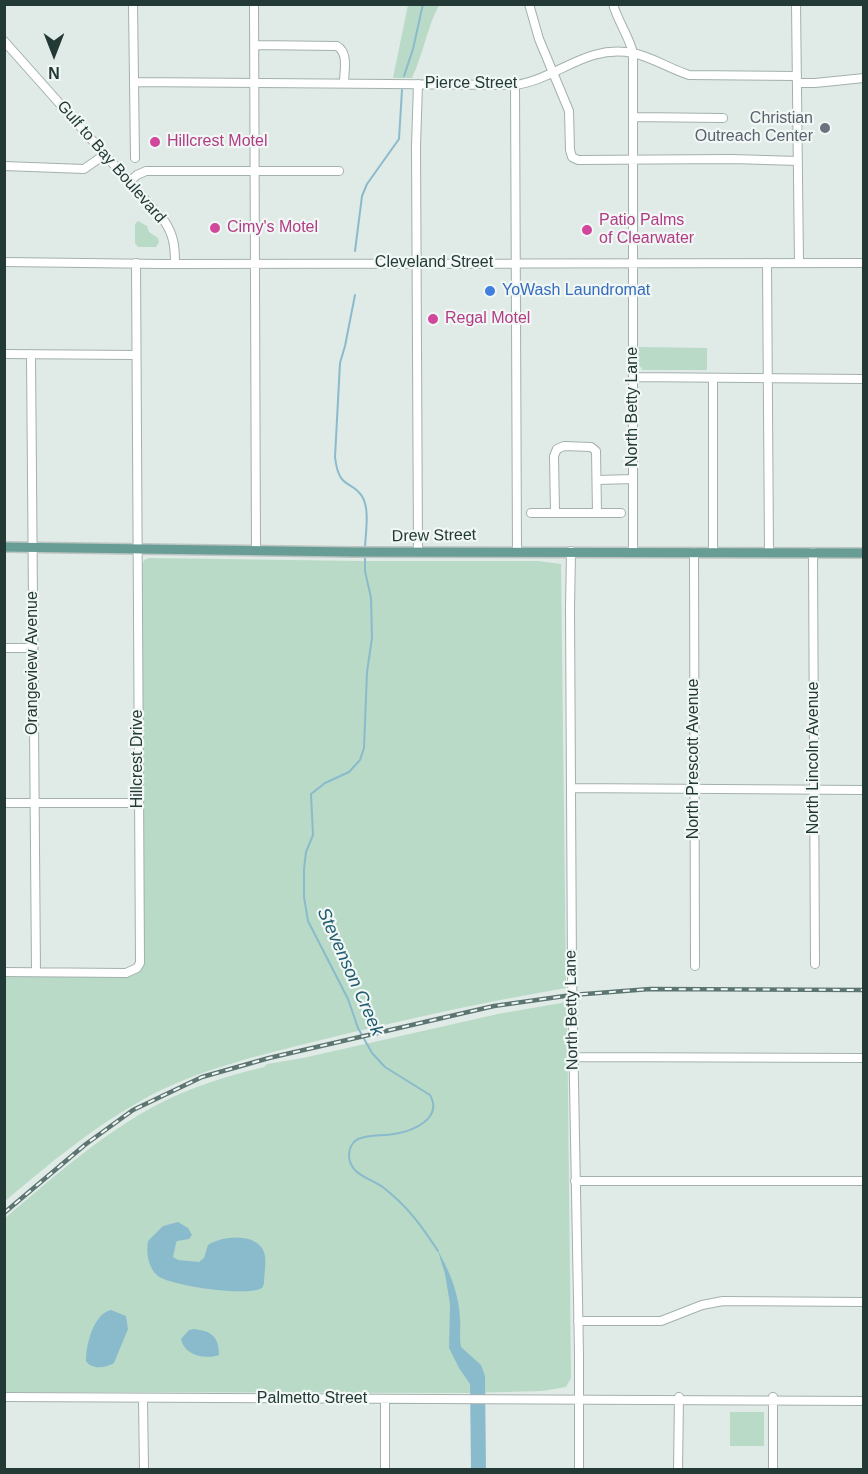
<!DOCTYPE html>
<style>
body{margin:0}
#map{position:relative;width:868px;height:1474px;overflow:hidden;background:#e0eae6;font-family:Helvetica,sans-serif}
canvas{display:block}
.frame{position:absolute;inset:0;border:6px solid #223935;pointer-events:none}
.north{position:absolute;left:24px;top:24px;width:60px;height:60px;-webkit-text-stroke:4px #f0f7f4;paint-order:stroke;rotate:180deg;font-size:16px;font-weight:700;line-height:24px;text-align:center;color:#223935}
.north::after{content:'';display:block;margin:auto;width:21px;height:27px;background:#223935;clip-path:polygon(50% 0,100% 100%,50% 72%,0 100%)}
</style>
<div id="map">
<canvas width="868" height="1474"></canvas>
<div class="frame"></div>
<div class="north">N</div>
</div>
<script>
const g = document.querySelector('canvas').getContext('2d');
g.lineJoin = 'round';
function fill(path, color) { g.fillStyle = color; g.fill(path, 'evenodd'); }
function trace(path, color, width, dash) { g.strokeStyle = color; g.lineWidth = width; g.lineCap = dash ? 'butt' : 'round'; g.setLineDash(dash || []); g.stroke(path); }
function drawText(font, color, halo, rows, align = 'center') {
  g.font = font + ' Helvetica,sans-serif'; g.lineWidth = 4.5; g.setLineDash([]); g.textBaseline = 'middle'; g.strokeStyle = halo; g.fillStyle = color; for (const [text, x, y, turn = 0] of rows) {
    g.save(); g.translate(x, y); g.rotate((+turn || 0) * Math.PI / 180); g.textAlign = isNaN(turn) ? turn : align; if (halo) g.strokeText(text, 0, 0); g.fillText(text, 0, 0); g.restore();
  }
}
const green = new Path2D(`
 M 408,5 L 439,5 C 427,28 423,54 412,78 L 393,78 Z
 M 138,221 L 147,226 L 149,232 L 158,238 L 159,242 L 156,247 L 138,247 L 135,243 L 135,224 Z
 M 638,347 L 707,348 L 707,370 L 643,370 L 637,363 Z
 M 149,558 L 359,561 L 538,561 L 561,564 L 566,988 C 484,1002 402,1020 321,1040 C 261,1055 198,1069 144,1099 C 93,1127 49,1164 5,1201 L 5,976 L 126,977 L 136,974 L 144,962 L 142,566 L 144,560 Z
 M 567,1002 L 571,1378 L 566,1387 L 542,1391 L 469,1393 L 5,1392 L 4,1219 C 51,1179 97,1138 151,1108 C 185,1089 226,1076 264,1067 L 267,1064 L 303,1058 L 498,1014 Z
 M 730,1412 L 764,1412 L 764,1446 L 730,1446 Z`);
const water = new Path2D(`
 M 178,1222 L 188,1228 L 192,1235 L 189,1239 L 177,1241 L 176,1243 L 173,1257 L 178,1260 L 199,1262 L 204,1258 L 208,1245 C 222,1236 256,1232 264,1252 C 267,1260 264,1275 264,1284 L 262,1288 C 248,1297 171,1286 158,1276 C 148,1268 146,1253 148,1241 L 163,1226 Z
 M 438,1251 C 450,1271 459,1295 460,1318 C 461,1328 459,1337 461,1347 L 481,1365 L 485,1376 L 486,1469 L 471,1469 L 470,1384 L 459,1368 L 449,1348 L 450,1304 L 445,1274 Z
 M 111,1310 L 126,1316 L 128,1329 L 114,1363 C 106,1368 92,1370 86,1361 C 86,1345 93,1314 111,1310 Z
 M 194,1329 C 211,1331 219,1336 219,1355 C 205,1360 184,1355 181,1339 L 189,1330 Z`);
const stream = new Path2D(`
 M 404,76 L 413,49 L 423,4
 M 355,251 L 362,196 L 367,184 L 399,139 L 402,90
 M 355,295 L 345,346 L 340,363 L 335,457 C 339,492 353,479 363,498 C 370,512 365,535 365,550
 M 365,556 L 365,571 L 371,598 L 372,638 L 367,672 L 364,748 L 360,760 L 349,772 L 325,783 L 311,794 L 313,835 L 306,852 L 304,869 L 304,897 L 308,921 L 348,999 L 358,1028 L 372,1053 L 385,1067 L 430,1095 C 443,1118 414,1131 394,1134 C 383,1136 369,1134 358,1139 C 352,1142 349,1149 349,1155 C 349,1175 371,1178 384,1188 C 408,1207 421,1225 438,1251`);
const minor = new Path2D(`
 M 133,4 L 135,158
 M 254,4 L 256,551
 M 529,4 L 539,39 L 569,111 L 570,150 L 572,157 L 578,160 L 732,159 L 798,161
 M 613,4 C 618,22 629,36 633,53 L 633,552
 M 796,4 L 799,263
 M 4,41 L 165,222 C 174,236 175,247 175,264
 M 254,45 L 337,46 C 349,53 344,71 344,83
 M 134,82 L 515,85 C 558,79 585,44 633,53 C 652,57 670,69 689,75 L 797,76
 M 797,83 L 815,83 L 864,78
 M 515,85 L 517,551
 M 633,117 L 723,118
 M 4,166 L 84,169 L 104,155
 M 129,182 L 137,175 L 146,171 L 339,171
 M 4,262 L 163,264 L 864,263
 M 767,263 L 769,552
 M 4,354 L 136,355
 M 31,354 L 36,972
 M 633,377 L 864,379
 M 713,378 L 713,552
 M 597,480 L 633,479
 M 531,513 L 621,513
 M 555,513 L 554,456 L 557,449 L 564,446 L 591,447 L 596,451 L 597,513
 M 418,551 L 416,146 L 418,84
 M 571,551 L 570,608 L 572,974 L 579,1354 L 579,1470
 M 694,552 L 695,966
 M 813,552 L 815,964
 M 4,648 L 33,648
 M 571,788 L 864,790
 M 4,803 L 139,803
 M 4,972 L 126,973 L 137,968 L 140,963 L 136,263
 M 573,1057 L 864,1058
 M 575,1181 L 864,1181
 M 578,1321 L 661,1321 L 702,1305 L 723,1301 L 864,1302
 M 4,1397 L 864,1401
 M 773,1397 L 773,1470
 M 143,1399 L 144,1470
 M 385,1399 L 385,1470
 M 678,1470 L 679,1397`);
const major = new Path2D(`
 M 4,547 L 352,552 L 864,553`);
const rail = new Path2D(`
 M 4,1213 L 86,1144 L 133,1110 L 202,1077 L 269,1058 L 494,1006 L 572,995 L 650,989 L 864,990`);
const markers = [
 [825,128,6,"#6b7280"],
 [155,142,6,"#d1479c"],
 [215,228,6,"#d1479c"],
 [587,230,6,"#d1479c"],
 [490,291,6,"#3f7fe0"],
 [433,319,6,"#d1479c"]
];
const streetNames = [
 ["Pierce Street",471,84],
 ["Gulf to Bay Boulevard",111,162,49],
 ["Cleveland Street",434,263],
 ["North Betty Lane",633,407,-90],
 ["Drew Street",434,536,-1],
 ["Orangeview Avenue",33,663,-90],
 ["North Lincoln Avenue",814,758,-90],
 ["Hillcrest Drive",138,759,-90],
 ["North Prescott Avenue",694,759,-90],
 ["North Betty Lane",572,1010,-91],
 ["Palmetto Street",312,1399]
];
const worshipNames = [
 ["Christian",813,119],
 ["Outreach Center",813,137]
];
const hotelNames = [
 ["Hillcrest Motel",167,142],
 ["Patio Palms",599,221],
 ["of Clearwater",599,239],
 ["Cimy's Motel",227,228],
 ["Regal Motel",445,319]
];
const shopNames = [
 ["YoWash Laundromat",502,291]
];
const waterNames = [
 ["Stevenson Creek",350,972,66]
];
fill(green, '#b9dac6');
fill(water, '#8abbcc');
trace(stream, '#8abbcc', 2);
trace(minor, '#a3b1ad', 10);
trace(major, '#bdc4c2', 12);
trace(minor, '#fff', 8);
trace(major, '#679d95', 9);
trace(rail, '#5c7571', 4.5);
trace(rail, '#f0f7f4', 2, [7]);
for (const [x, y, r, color] of markers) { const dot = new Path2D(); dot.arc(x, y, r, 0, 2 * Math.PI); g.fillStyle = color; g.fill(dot); trace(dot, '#f0f7f4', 2); }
drawText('16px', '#223935', '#f0f7f4', streetNames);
drawText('16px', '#5b616d', '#f0f7f4', worshipNames, 'right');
drawText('16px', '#b23c85', '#f0f7f4', hotelNames, 'left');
drawText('16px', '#366cbe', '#f0f7f4', shopNames, 'left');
drawText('italic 18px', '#205b71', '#f0f7f4', waterNames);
</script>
